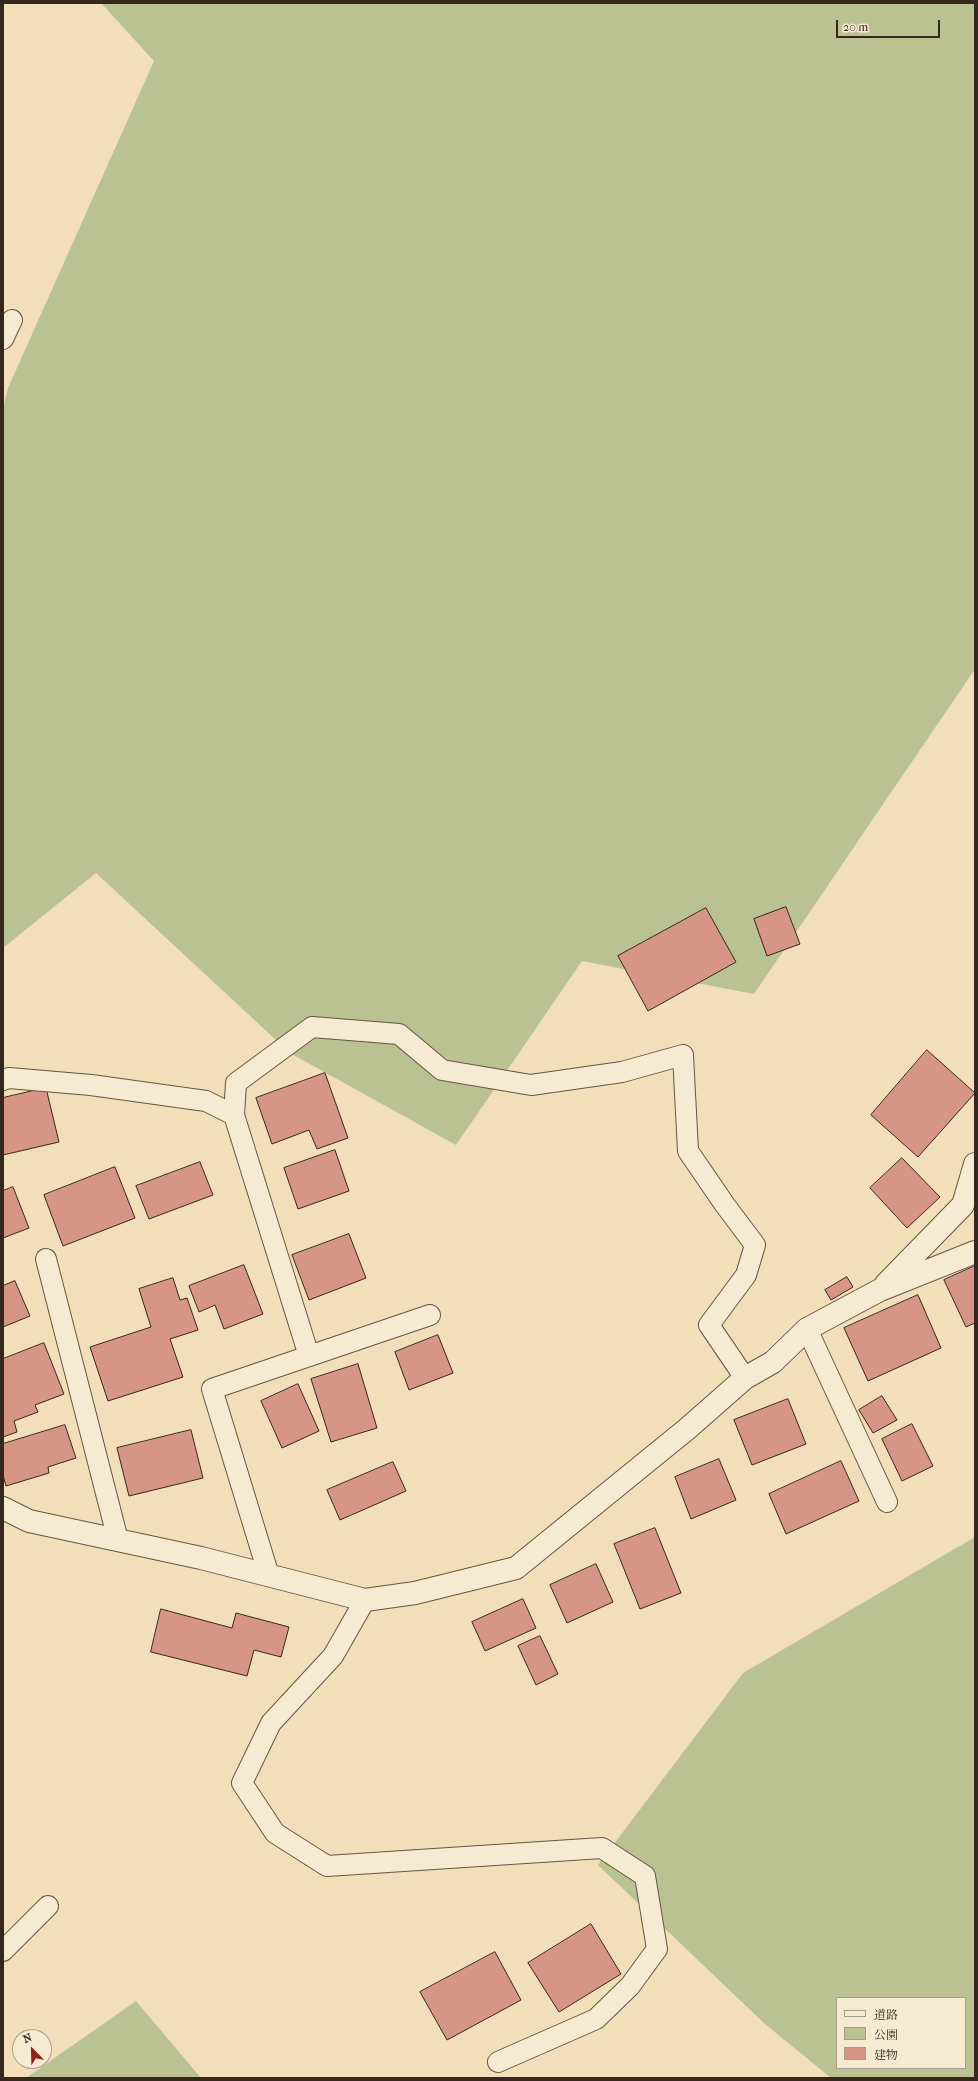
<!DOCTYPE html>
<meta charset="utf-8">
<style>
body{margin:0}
#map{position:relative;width:978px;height:2081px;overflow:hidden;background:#f2dfb9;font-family:"IM FELL French Canon","Noto Serif JP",serif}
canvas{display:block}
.frame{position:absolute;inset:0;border:4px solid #36271e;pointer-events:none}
.legend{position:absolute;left:836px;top:1997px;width:130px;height:72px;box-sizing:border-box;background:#f7ead2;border:1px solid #aa9c8a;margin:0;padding:5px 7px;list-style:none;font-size:12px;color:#36271e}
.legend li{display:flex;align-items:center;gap:8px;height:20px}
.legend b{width:20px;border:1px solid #aa9c8a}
.north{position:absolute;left:12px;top:2029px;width:40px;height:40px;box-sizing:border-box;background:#f7ead2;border:1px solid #aa9c8a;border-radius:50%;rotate:337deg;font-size:11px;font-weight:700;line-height:16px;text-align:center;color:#36271e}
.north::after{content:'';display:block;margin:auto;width:14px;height:18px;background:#8f2418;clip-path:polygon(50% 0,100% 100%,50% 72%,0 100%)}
.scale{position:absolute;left:836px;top:20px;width:104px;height:18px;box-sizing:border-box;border:2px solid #36271e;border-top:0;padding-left:5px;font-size:12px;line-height:14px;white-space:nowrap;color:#36271e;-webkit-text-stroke:3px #f7ead2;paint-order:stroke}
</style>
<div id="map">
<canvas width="978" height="2081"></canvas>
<div class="frame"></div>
<ul class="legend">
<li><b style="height:5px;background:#f7ead2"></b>道路</li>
<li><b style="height:11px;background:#b9c290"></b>公園</li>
<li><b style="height:11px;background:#d79587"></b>建物</li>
</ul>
<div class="north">N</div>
<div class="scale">20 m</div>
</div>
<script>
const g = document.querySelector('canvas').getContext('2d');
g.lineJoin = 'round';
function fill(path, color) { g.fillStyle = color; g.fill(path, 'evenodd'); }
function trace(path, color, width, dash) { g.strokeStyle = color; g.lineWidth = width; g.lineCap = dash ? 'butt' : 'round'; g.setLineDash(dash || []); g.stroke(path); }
const green = new Path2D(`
 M 101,3 L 975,3 L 975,669 L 754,994 L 582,961 L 456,1145 L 290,1053 L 96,873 L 3,948 L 3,409 L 8,388 L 154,61 Z
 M 975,1537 L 975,2078 L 831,2078 L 765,2024 L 598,1865 L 743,1673 ZM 837,1998 L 965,1998 L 965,2068 L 837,2068 Z
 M 136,2001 L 201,2078 L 26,2078 Z`);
const building = new Path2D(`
 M 786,907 L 800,944 L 767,956 L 754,919 Z
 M 706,908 L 736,962 L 648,1011 L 618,956 Z
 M 927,1050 L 975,1093 L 918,1157 L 871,1115 Z
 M 325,1073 L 348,1138 L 317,1149 L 309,1130 L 272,1144 L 256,1098 Z
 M 46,1088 L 59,1142 L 3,1155 L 3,1098 Z
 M 335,1150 L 349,1191 L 298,1209 L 284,1168 Z
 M 902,1158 L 940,1197 L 907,1228 L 870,1188 Z
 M 200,1162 L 213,1195 L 149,1219 L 136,1186 Z
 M 115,1167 L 135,1218 L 63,1246 L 44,1195 Z
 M 13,1187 L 29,1228 L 3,1238 L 3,1191 Z
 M 349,1234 L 366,1278 L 309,1300 L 292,1255 Z
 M 244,1265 L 263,1314 L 224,1329 L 215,1305 L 199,1312 L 189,1286 Z
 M 975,1266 L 975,1323 L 966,1327 L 944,1280 Z
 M 847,1277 L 853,1287 L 831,1300 L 825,1290 Z
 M 173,1278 L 180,1300 L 187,1298 L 198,1330 L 170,1339 L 183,1377 L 108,1401 L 90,1347 L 151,1327 L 139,1289 Z
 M 15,1281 L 30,1316 L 3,1327 L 3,1286 Z
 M 918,1295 L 941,1348 L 868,1381 L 844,1328 Z
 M 438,1335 L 453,1373 L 409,1390 L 395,1352 Z
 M 44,1343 L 64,1394 L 35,1405 L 38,1412 L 14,1421 L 17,1432 L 3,1437 L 3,1359 Z
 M 358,1364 L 377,1428 L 331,1442 L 311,1379 Z
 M 298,1384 L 319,1431 L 282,1448 L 261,1401 Z
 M 882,1396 L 897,1420 L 873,1433 L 859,1410 Z
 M 788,1399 L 806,1444 L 752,1465 L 734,1420 Z
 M 912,1424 L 933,1466 L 902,1481 L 882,1439 Z
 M 65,1425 L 76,1458 L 48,1467 L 49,1473 L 6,1486 L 3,1475 L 3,1444 Z
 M 191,1430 L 203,1478 L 129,1496 L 117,1448 Z
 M 719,1459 L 736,1500 L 691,1519 L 675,1477 Z
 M 841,1461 L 859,1501 L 786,1534 L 769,1494 Z
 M 393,1462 L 406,1491 L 340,1520 L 327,1490 Z
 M 655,1528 L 681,1593 L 640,1609 L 614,1544 Z
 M 596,1564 L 613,1602 L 567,1623 L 550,1585 Z
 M 523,1599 L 536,1628 L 485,1651 L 472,1622 Z
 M 161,1609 L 232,1628 L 236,1613 L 289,1627 L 281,1657 L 254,1650 L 247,1676 L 151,1652 Z
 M 540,1636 L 558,1674 L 536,1685 L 518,1646 Z
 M 591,1924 L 621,1974 L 559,2012 L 528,1963 Z
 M 495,1952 L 521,2000 L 447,2040 L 420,1992 Z`);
const lane = new Path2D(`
 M 3,339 L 12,320
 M 3,1080 L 9,1078 L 91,1085 L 206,1101 L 234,1115 L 309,1356
 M 234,1115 L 236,1083 L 312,1027 L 399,1034 L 442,1070 L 531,1085 L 622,1072 L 683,1055 L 688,1151 L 725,1205 L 755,1245 L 746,1275 L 709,1325 L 745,1378
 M 46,1259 L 118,1540
 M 807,1329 L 887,1502
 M 269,1576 L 212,1389 L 430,1315
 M 365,1600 L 333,1656 L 271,1723 L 242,1783 L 275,1833 L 327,1866 L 602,1848 L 645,1876 L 657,1949 L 630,1986 L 596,2019 L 498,2062
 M 3,1951 L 48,1906`);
const street = new Path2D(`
 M 886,1284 L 963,1205 L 975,1164
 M 3,1508 L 29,1521 L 201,1558 L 365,1600 L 415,1593 L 516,1568 L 687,1429 L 745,1378 L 773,1362 L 807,1329 L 880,1290 L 975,1252`);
fill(green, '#b9c290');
fill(building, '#d79587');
trace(building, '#36271e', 1);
trace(lane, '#655545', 22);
trace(street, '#655545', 24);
trace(lane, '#f7ead2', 20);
trace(street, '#f7ead2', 22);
</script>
